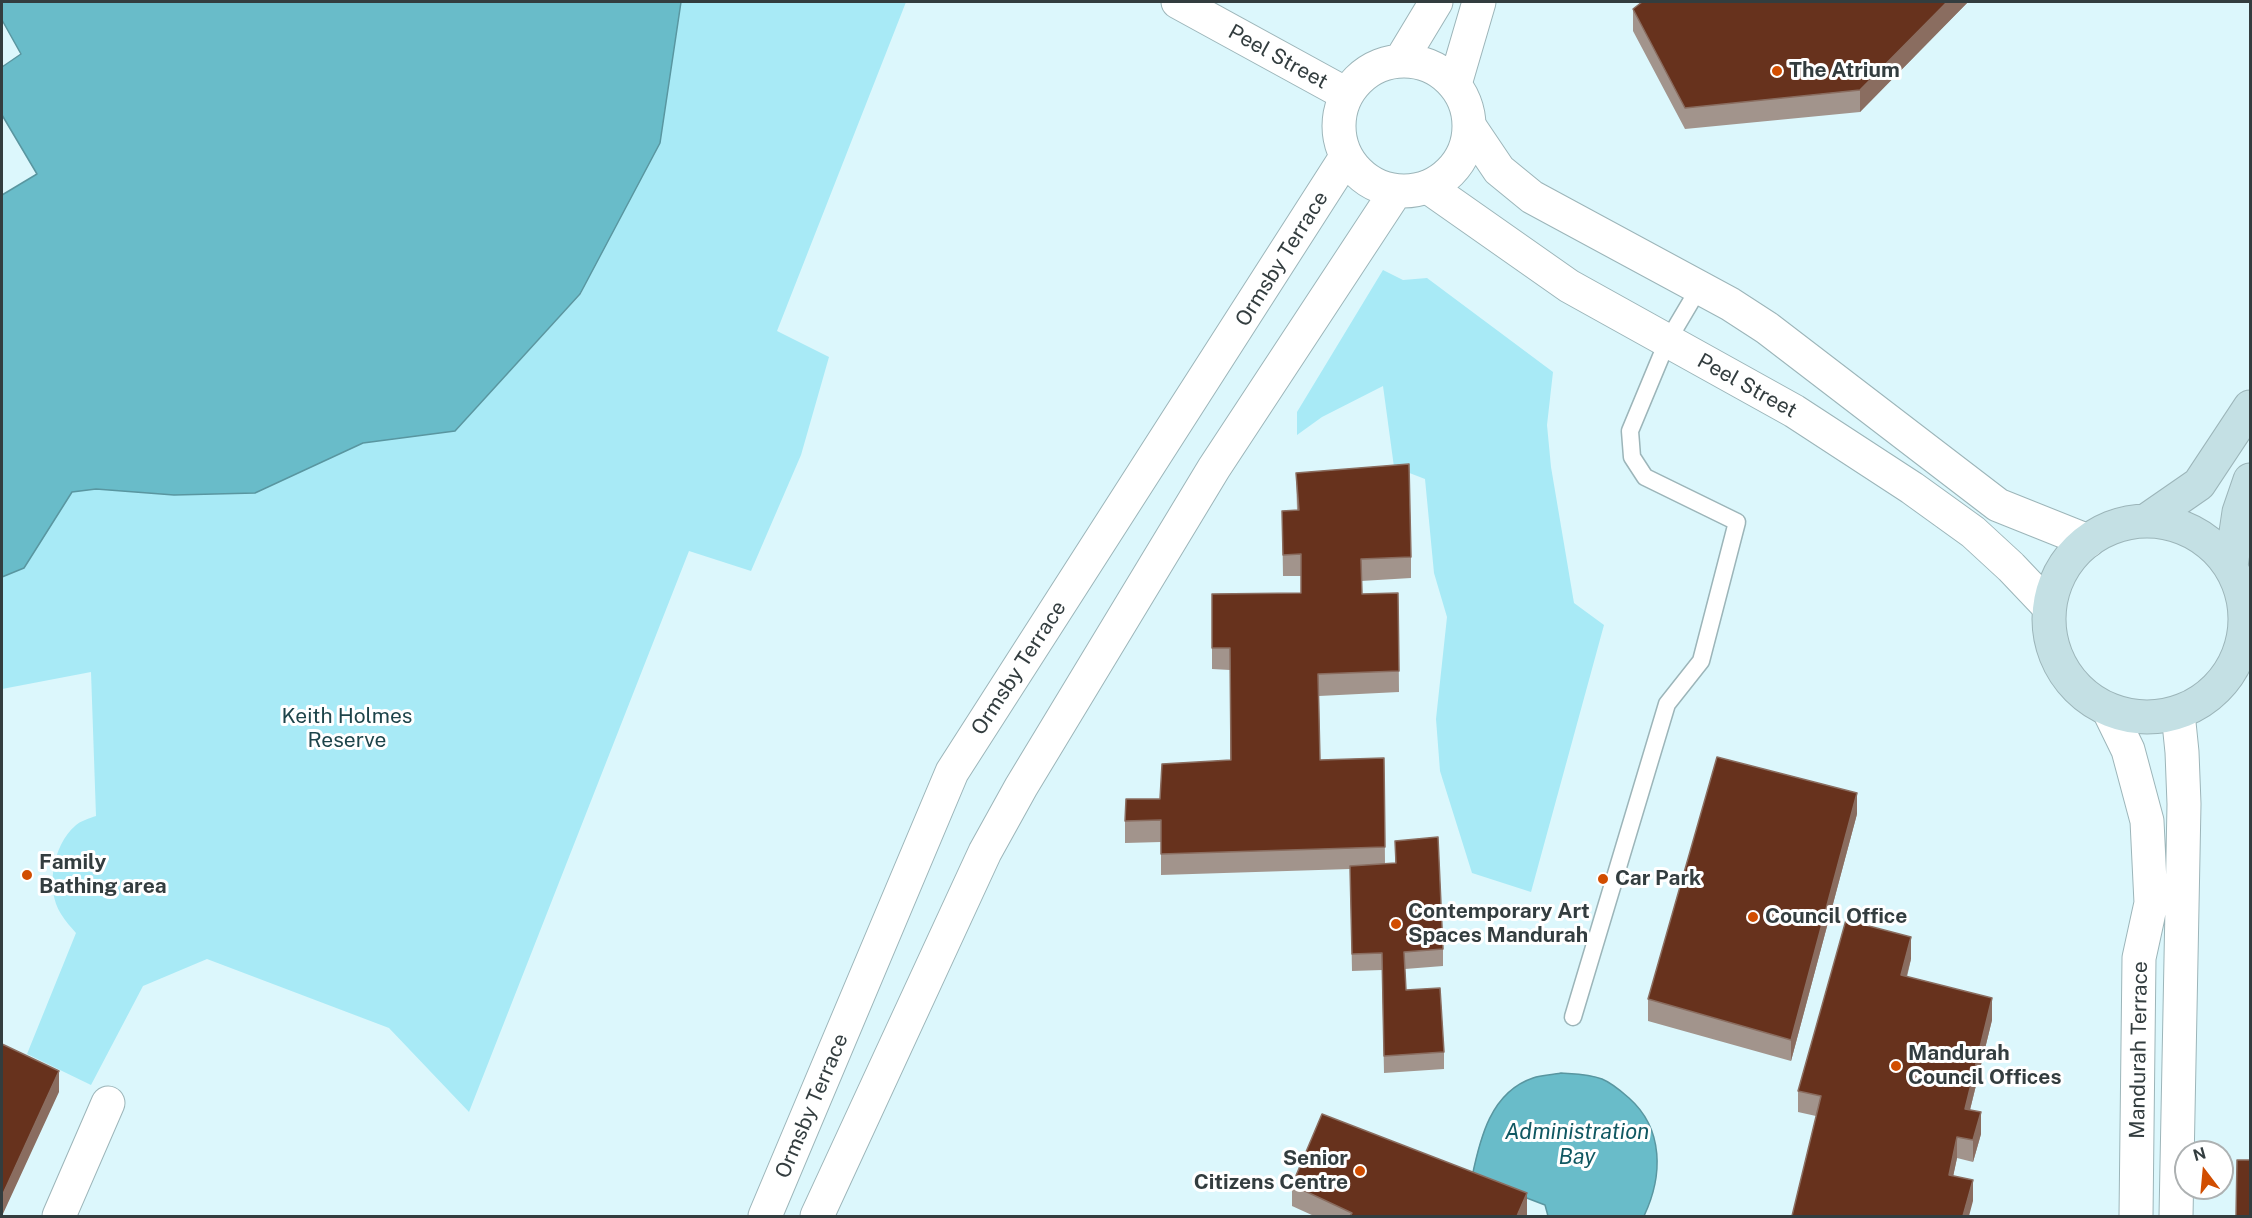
<!DOCTYPE html>
<style>
body{margin:0}
#map{position:relative;width:2252px;height:1218px;overflow:hidden;background:#dcf7fc;font-family:"Public Sans",sans-serif}
canvas{display:block}
.frame{position:absolute;inset:0;border:3px solid #333d3f;pointer-events:none}
.north{position:absolute;left:2174px;top:1140px;width:60px;height:60px;box-sizing:border-box;background:#fff;border:2px solid #adb1b2;border-radius:50%;rotate:344deg;font-size:16px;font-weight:700;line-height:24px;text-align:center;color:#333d3f}
.north::after{content:'';display:block;margin:auto;width:21px;height:27px;background:#d14d00;clip-path:polygon(50% 0,100% 100%,50% 72%,0 100%)}
</style>
<div id="map">
<canvas width="2252" height="1218"></canvas>
<div class="frame"></div>
<div class="north">N</div>
</div>
<script>
const g = document.querySelector('canvas').getContext('2d');
g.lineJoin = 'round';
function fill(path, color) { g.fillStyle = color; g.fill(path, 'evenodd'); }
function trace(path, color, width, dash) { g.strokeStyle = color; g.lineWidth = width; g.lineCap = dash ? 'butt' : 'round'; g.setLineDash(dash || []); g.stroke(path); }
function drawText(font, color, halo, rows, align = 'center') {
  g.font = font + ' "Public Sans",sans-serif'; g.lineWidth = 6; g.setLineDash([]); g.textBaseline = 'middle'; g.strokeStyle = halo; g.fillStyle = color; for (const [text, x, y, turn = 0] of rows) {
    g.save(); g.translate(x, y); g.rotate((+turn || 0) * Math.PI / 180); g.textAlign = isNaN(turn) ? turn : align; if (halo) g.strokeText(text, 0, 0); g.fillText(text, 0, 0); g.restore();
  }
}
const green = new Path2D(`
 M 681,2 L 906,2 L 777,331 L 829,357 L 801,455 L 751,571 L 689,551 L 469,1112 L 389,1028 L 207,959 L 143,986 L 91,1085 L 27,1054 L 76,933 C 71,927 65,921 61,914 C 45,889 53,845 75,826 C 80,821 90,818 96,816 L 91,672 L 2,689 L 2,577 L 24,567 L 72,492 L 96,489 L 174,495 L 255,493 L 363,443 L 455,431 L 581,294 Z
 M 1383,270 L 1403,280 L 1427,278 L 1553,372 L 1547,425 L 1551,467 L 1574,603 L 1604,625 L 1531,892 L 1472,873 L 1440,771 L 1436,719 L 1447,617 L 1434,573 L 1425,479 L 1394,467 L 1383,386 L 1322,417 L 1297,435 L 1297,412 Z`);
const water = new Path2D(`
 M 2,2 L 681,2 L 660,143 L 580,294 L 455,431 L 363,443 L 255,493 L 174,495 L 96,489 L 72,492 L 24,568 L 2,577 L 2,195 L 37,174 L 2,115 L 2,67 L 21,54 L 2,20 Z
 M 1561,1073 C 1575,1074 1589,1074 1602,1079 C 1612,1083 1621,1091 1629,1098 C 1664,1129 1663,1176 1644,1216 L 1548,1216 L 1545,1205 L 1472,1177 C 1480,1138 1491,1092 1533,1078 C 1542,1075 1552,1075 1561,1073 Z`);
const service = new Path2D(`
 M 1573,1017 L 1667,704 L 1701,661 L 1737,522 L 1645,477 L 1632,457 L 1630,431 L 1667,342 L 1699,288`);
const minor = new Path2D(`
 M 1178,2 L 1346,94
 M 1401,60 L 1436,2
 M1339 126a65 65 0 1 1 130 0a65 65 0 1 1-130 0Z
 M 1455,84 L 1479,2
 M 59,1216 L 108,1103
 M 765,1216 L 952,772 L 1346,157
 M 817,1216 L 985,852 L 1021,787 L 1214,468 L 1396,191`);
const tertiary = new Path2D(`
 M 1470,127 L 1499,170 L 1532,197 L 1730,304 L 1767,328 L 1998,505 L 2088,541
 M 1428,187 L 1569,286 L 1794,411 L 1912,488 L 1973,532 L 2011,567 L 2049,607
 M 2109,711 L 2128,750 L 2147,821 L 2151,903 L 2139,958 L 2136,1216
 M 2176,1216 L 2184,804 L 2182,752 L 2178,713`);
const secondary = new Path2D(`
 M 2147,520 L 2199,484 L 2250,407
 M2049 619a98 98 0 1 1 196 0a98 98 0 1 1-196 0Z
 M 2231,566 L 2239,512 L 2250,480`);
const wall = new Path2D(`
 M 1968,2 L 1860,112 L 1685,129 L 1633,31 L 1633,9 Z
 M 1296,473 L 1411,557 L 1411,578 L 1361,581 L 1362,594 L 1398,593 L 1399,692 L 1319,696 L 1320,760 L 1384,758 L 1385,864 L 1395,863 L 1395,841 L 1443,949 L 1443,966 L 1405,969 L 1406,990 L 1444,1052 L 1444,1069 L 1384,1073 L 1382,970 L 1352,971 L 1350,869 L 1161,875 L 1161,842 L 1125,843 L 1125,821 L 1160,799 L 1230,760 L 1230,670 L 1212,669 L 1212,594 L 1301,593 L 1301,576 L 1283,576 L 1282,511 L 1297,510 Z
 M 1857,814 L 1791,1061 L 1648,1021 L 1648,999 Z
 M 1911,959 L 1907,977 L 1992,1020 L 1970,1110 L 1981,1134 L 1973,1162 L 1957,1158 L 1953,1176 L 1973,1201 L 1816,1116 L 1798,1112 L 1798,1091 Z
 M 1292,1185 L 1527,1215 L 1527,1216 L 1314,1216 L 1292,1206 Z`);
const shadedWall = new Path2D(`
 M 1947,2 L 1968,2 L 1860,112 L 1860,90 Z
 M 1857,793 L 1857,814 L 1791,1061 L 1791,1040 Z
 M 1911,937 L 1911,959 L 1901,997 L 1901,975 Z
 M 1992,998 L 1992,1020 L 1965,1130 L 1965,1109 Z
 M 59,1071 L 59,1092 L 2,1216 L 2,1196 Z
 M 1981,1112 L 1981,1134 L 1973,1162 L 1973,1140 Z
 M 1957,1137 L 1957,1158 L 1949,1196 L 1949,1175 Z
 M 1973,1180 L 1973,1201 L 1969,1216 L 1963,1216 Z
 M 1527,1193 L 1527,1216 L 1517,1216 Z`);
const building = new Path2D(`
 M 1642,2 L 1947,2 L 1860,90 L 1685,108 L 1633,9 Z
 M 1409,464 L 1411,557 L 1361,559 L 1362,594 L 1398,593 L 1399,671 L 1318,674 L 1320,760 L 1384,758 L 1385,847 L 1161,854 L 1161,820 L 1125,821 L 1126,799 L 1160,799 L 1162,764 L 1231,760 L 1230,648 L 1212,648 L 1212,594 L 1301,593 L 1301,554 L 1283,555 L 1282,511 L 1299,510 L 1296,473 Z
 M 1717,757 L 1857,793 L 1791,1040 L 1648,999 Z
 M 1438,837 L 1443,949 L 1404,952 L 1406,990 L 1440,988 L 1444,1052 L 1384,1056 L 1382,953 L 1352,954 L 1350,866 L 1396,863 L 1395,841 Z
 M 1846,920 L 1911,937 L 1901,975 L 1992,998 L 1965,1109 L 1981,1112 L 1973,1140 L 1957,1137 L 1949,1175 L 1973,1180 L 1963,1216 L 1792,1216 L 1821,1096 L 1798,1091 Z
 M 2,1044 L 59,1071 L 2,1196 Z
 M 1322,1114 L 1527,1193 L 1517,1216 L 1350,1216 L 1352,1213 L 1292,1185 Z
 M 2237,1160 L 2250,1160 L 2250,1216 L 2236,1216 Z`);
const markers = [
 [1777,71,6,"#d14d00"],
 [27,875,6,"#d14d00"],
 [1603,879,6,"#d14d00"],
 [1753,917,6,"#d14d00"],
 [1396,924,6,"#d14d00"],
 [1896,1066,6,"#d14d00"],
 [1360,1171,6,"#d14d00"]
];
const streetNames = [
 ["Peel Street",1278,57,29],
 ["Ormsby Terrace",1282,259,-58],
 ["Peel Street",1747,386,29],
 ["Ormsby Terrace",1019,668,-57],
 ["Mandurah Terrace",2139,1050,-89],
 ["Ormsby Terrace",812,1106,-67]
];
const poiNames = [
 ["The Atrium",1789,71],
 ["Family",39,863],
 ["Bathing area",39,887],
 ["Car Park",1615,879],
 ["Contemporary Art",1408,912],
 ["Spaces Mandurah",1408,936],
 ["Council Office",1765,917],
 ["Mandurah",1908,1054],
 ["Council Offices",1908,1078],
 ["Senior",1348,1159,"right"],
 ["Citizens Centre",1348,1183,"right"]
];
const parkNames = [
 ["Keith Holmes",347,717],
 ["Reserve",347,741]
];
const waterNames = [
 ["Administration",1577,1132],
 ["Bay",1577,1157]
];
fill(green, '#a8eaf6');
fill(water, '#69bcc9');
trace(water, '#5996a0', 1.5);
trace(service, '#9cb5b9', 19);
trace(minor, '#9cb5b9', 35);
trace(tertiary, '#9cb5b9', 35);
trace(secondary, '#9cb5b9', 35);
trace(service, '#fff', 16);
trace(minor, '#fff', 33);
trace(tertiary, '#fff', 33);
trace(secondary, '#c4e0e4', 33);
fill(wall, '#a2948c');
fill(shadedWall, '#8a6d60');
fill(building, '#67321d');
trace(building, '#8a6d60', 1.5);
for (const [x, y, r, color] of markers) { const dot = new Path2D(); dot.arc(x, y, r, 0, 2 * Math.PI); g.fillStyle = color; g.fill(dot); trace(dot, '#fff', 2); }
drawText('21px', '#333d3f', '#fff', streetNames);
drawText('bold 21px', '#333d3f', '#fff', poiNames, 'left');
drawText('21px', '#1d444a', '#fff', parkNames);
drawText('italic 22px', '#105862', '#fff', waterNames);
</script>
